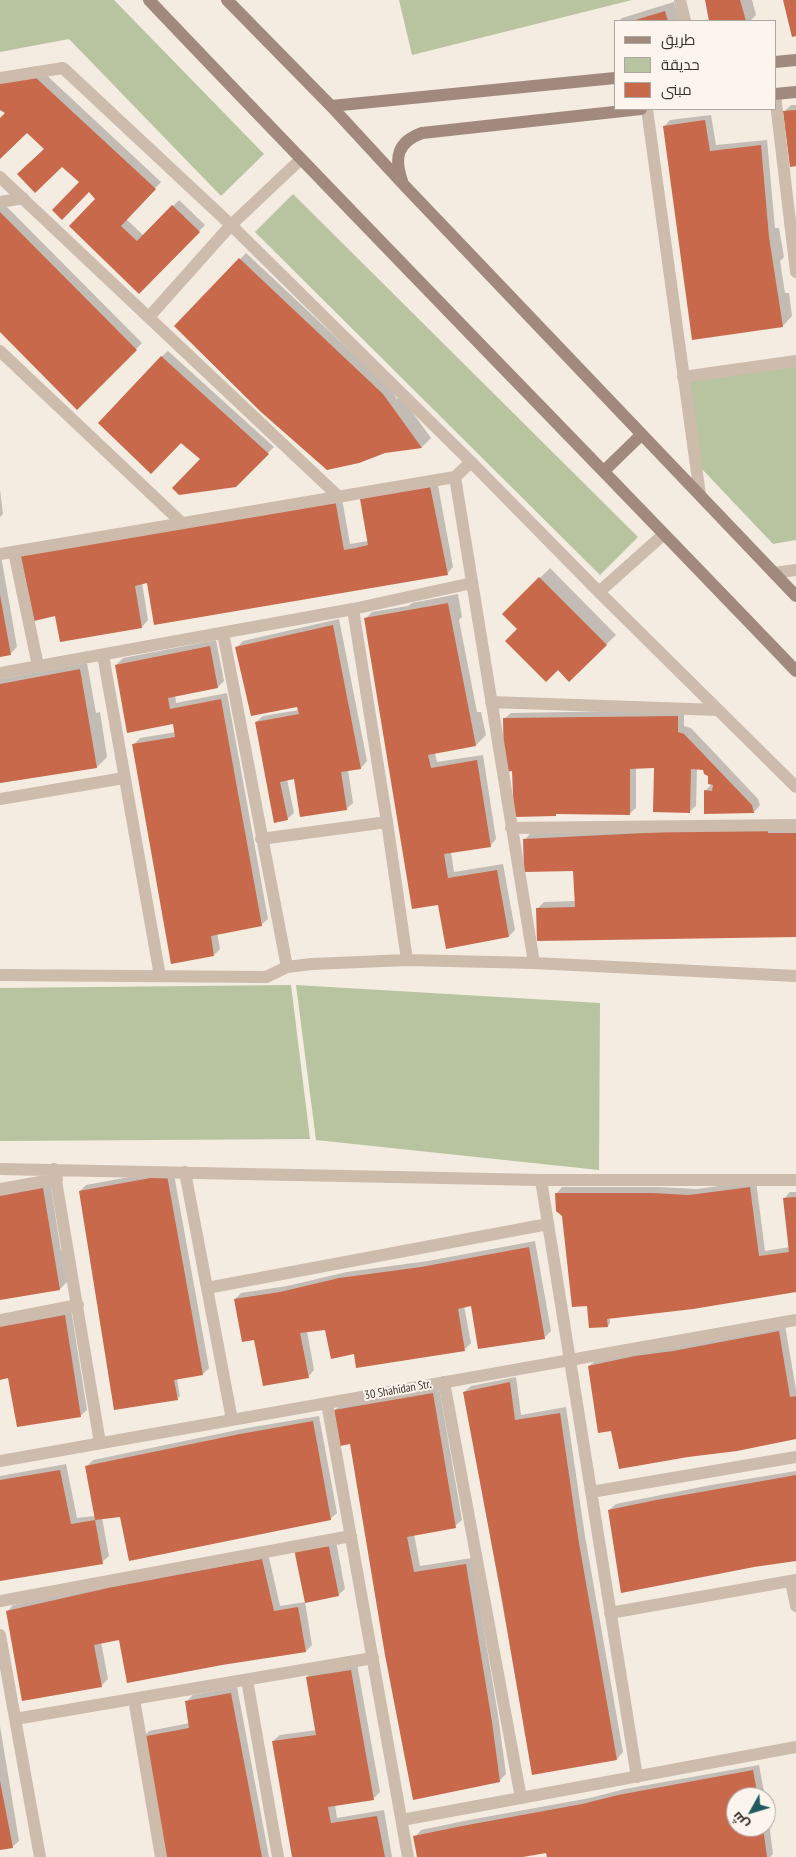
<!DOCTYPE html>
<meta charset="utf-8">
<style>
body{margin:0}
#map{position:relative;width:796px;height:1857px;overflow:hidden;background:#f4ebe1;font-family:"PT Sans Narrow",Cairo,sans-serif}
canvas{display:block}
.legend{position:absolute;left:614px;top:20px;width:162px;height:90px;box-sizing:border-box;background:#fbf5ee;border:1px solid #aea6a0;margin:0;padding:6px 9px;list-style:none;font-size:15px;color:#3b302b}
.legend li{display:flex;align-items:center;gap:10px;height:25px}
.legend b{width:25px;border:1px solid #aea6a0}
.north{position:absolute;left:726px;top:1787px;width:50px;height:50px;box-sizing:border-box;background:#fbf5ee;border:1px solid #aea6a0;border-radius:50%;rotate:231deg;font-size:14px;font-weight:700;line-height:20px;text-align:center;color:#3b302b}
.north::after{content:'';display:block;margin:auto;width:18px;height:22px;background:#1f5a5e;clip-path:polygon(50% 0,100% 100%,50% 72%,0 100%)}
</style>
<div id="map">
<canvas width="796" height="1857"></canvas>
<ul class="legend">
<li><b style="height:6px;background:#a18a7d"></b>طريق</li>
<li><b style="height:14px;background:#b8c4a0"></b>حديقة</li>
<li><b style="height:14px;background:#c8694b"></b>مبنى</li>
</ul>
<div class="north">ش</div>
</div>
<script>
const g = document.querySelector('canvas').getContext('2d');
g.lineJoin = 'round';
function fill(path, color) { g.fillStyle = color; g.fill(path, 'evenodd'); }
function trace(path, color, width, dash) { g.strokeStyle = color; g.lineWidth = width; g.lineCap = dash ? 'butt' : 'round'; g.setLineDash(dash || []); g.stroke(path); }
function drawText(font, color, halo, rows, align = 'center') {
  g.font = font + ' "PT Sans Narrow",sans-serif'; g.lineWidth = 4; g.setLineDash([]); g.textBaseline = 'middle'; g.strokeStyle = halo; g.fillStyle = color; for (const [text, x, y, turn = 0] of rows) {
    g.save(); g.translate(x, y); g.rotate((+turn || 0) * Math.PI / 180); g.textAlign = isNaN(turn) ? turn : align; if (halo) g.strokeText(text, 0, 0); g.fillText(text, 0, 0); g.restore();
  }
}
const green = new Path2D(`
 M 0,0 L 114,0 L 264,154 L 221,196 L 69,39 L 0,52 Z
 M 399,0 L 632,0 L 412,55 Z
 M 293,194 L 638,537 L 600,575 L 255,232 Z
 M 796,357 L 796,540 L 773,544 L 702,469 L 688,372 Z
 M 291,985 L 310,1139 L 0,1141 L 0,988 Z
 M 296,985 L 600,1003 L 599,1170 L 316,1140 Z`);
const shadow = new Path2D(`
 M 707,0 L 752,0 L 756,15 L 750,21 L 711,21 Z
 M 674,2 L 680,21 L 619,21 L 622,18 Z
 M 37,66 L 44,67 L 41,70 L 161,182 L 126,219 L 144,236 L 179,200 L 205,225 L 139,293 L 97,199 L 80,182 L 27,131 L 0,157 L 0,120 L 7,113 L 0,109 L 0,73 Z
 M 791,105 L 796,105 L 796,165 L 784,112 Z
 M 711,115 L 716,145 L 767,140 L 775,228 L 779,228 L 784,257 L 780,261 L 785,293 L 789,293 L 792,316 L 783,326 L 664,127 L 670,120 Z
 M 0,205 L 5,205 L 142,343 L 77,409 L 0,331 Z
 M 246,253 L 390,388 L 397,399 L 400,395 L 431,438 L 422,447 L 387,452 L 176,326 Z
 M 168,351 L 274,447 L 236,485 L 181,441 L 161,357 Z
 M 437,480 L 453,567 L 447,574 L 148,582 L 142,583 L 148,620 L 142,627 L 56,615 L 341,493 L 350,544 L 368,541 Z
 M 0,490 L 3,514 L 0,517 Z
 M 0,550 L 17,647 L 10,654 L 0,656 Z
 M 550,568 L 616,635 L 569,680 L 504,614 Z
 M 458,594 L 462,617 L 459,620 L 477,712 L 481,712 L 486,735 L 476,745 L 435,753 L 437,762 L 483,755 L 496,839 L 490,846 L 451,852 L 454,872 L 503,864 L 515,930 L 509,936 L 439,903 L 366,618 L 372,612 L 408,606 L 412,603 Z
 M 339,619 L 367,761 L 361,768 L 348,770 L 353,803 L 346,809 L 295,778 L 287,779 L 294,813 L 287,819 L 256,722 L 263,716 L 299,710 L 298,705 L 237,647 L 243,641 Z
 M 216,640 L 224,681 L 218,687 L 175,695 L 176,703 L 227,693 L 268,919 L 261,925 L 217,933 L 220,949 L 214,955 L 133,745 L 140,738 L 176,732 L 174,723 L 116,665 L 123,658 Z
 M 87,663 L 96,713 L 100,712 L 107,757 L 97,767 L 0,783 L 0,679 Z
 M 684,710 L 684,726 L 691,728 L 758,799 L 760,805 L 754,812 L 705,791 L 712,784 L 704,768 L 697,768 L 696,806 L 689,812 L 656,767 L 636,768 L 636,808 L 629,814 L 514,770 L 504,719 L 511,713 Z
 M 796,827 L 796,936 L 537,909 L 544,902 L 576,901 L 574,870 L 525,839 L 531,833 Z
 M 173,1169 L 209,1368 L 203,1374 L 177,1379 L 180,1396 L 177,1399 L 80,1191 L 86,1185 Z
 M 756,1181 L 765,1251 L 790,1247 L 784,1199 L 790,1192 L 796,1192 L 796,1291 L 610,1317 L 610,1323 L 608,1326 L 588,1304 L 556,1194 L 562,1187 L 658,1187 L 697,1189 Z
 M 50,1182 L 61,1251 L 65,1250 L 70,1279 L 60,1289 L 0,1298 L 0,1191 Z
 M 535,1241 L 551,1331 L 544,1338 L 472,1305 L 464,1306 L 471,1343 L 465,1349 L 355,1352 L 326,1328 L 307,1331 L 314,1370 L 308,1377 L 255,1338 L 235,1299 L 241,1293 L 287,1286 L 347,1272 L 428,1261 Z
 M 71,1309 L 87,1410 L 80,1416 L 9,1377 L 0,1378 L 0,1322 Z
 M 785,1325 L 796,1390 L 796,1438 L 612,1429 L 589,1366 L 596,1360 Z
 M 516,1377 L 521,1415 L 566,1407 L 585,1536 L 623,1752 L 617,1759 L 533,1774 L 464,1392 L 471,1386 Z
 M 439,1387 L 462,1520 L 455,1526 L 414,1534 L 420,1566 L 472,1558 L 498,1715 L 506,1774 L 499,1781 L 351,1443 L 335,1410 L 341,1404 Z
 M 319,1416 L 337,1513 L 330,1519 L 121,1516 L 102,1518 L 109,1556 L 102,1562 L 0,1579 L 0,1476 L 66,1464 L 77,1518 L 95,1516 L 87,1466 L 93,1460 L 247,1428 Z
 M 796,1471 L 796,1559 L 609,1510 L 616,1504 L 711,1485 Z
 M 335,1536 L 345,1589 L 338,1595 L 296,1549 Z
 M 268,1553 L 280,1606 L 305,1602 L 312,1645 L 306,1651 L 120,1638 L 101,1642 L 108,1679 L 101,1686 L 7,1612 L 13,1605 L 115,1582 Z
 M 357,1664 L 380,1792 L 374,1798 L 335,1805 L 337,1818 L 384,1810 L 392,1857 L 293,1857 L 273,1741 L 280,1735 L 317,1730 L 307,1677 L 313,1671 Z
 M 237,1687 L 269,1857 L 167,1857 L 143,1737 L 149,1731 L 190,1723 L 187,1701 L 193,1695 Z
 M 0,1726 L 19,1841 L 12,1847 L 0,1849 Z
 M 759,1765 L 765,1797 L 736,1797 L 736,1827 L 766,1827 L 766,1800 L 773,1854 L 770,1857 L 548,1857 L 547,1852 L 517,1857 L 418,1857 L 415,1837 L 421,1830 L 469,1820 L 590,1798 L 625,1789 Z`);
const building = new Path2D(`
 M 705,0 L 740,0 L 746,21 L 709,21 Z
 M 783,0 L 796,0 L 796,36 L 792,37 Z
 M 665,11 L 668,21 L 632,21 Z
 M 35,77 L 156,189 L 121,226 L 137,241 L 172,205 L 200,232 L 139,294 L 69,226 L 95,199 L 89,192 L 62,220 L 52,210 L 79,182 L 62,167 L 35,193 L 17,174 L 44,149 L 27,133 L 0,159 L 0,118 L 5,113 L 0,110 L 0,80 Z
 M 796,110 L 796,166 L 790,167 L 783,111 Z
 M 705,120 L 710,151 L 761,145 L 769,237 L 783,327 L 692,340 L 663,126 Z
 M 0,212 L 137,350 L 77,410 L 0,332 Z
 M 239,258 L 383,394 L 422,448 L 385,453 L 359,463 L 327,470 L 261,412 L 174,326 Z
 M 161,356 L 269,454 L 236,487 L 179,495 L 172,488 L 200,459 L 181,443 L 151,474 L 98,423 Z
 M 430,486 L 448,575 L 154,625 L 147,583 L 135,586 L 142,628 L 60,642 L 55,616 L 34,621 L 20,554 L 335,499 L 344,550 L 356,548 L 368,545 L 360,499 Z
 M 539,577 L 607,645 L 569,682 L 558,670 L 546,682 L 505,641 L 517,629 L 502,614 Z
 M 0,595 L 11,655 L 0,657 Z
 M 448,603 L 476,746 L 428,755 L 431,768 L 477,760 L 491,847 L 444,854 L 448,878 L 497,870 L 509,937 L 446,949 L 438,905 L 412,909 L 364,618 Z
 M 333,625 L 361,769 L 341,772 L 347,810 L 300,817 L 294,779 L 280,782 L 288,820 L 274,823 L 255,722 L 299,714 L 297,707 L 251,716 L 235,647 Z
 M 210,646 L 218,688 L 168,698 L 170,709 L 221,699 L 262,926 L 211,936 L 214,956 L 171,964 L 132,744 L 175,737 L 173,724 L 127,733 L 115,665 Z
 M 80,669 L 97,768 L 0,783 L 0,684 Z
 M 678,716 L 678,732 L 684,734 L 752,805 L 754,813 L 704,814 L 704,790 L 712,791 L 713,785 L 708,784 L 708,776 L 704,774 L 703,770 L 691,769 L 690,813 L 653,812 L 654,768 L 630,769 L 630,815 L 556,814 L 556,816 L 514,817 L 512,771 L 504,772 L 503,718 Z
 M 768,827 L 768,833 L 796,833 L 796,937 L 537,941 L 536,908 L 575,907 L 573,871 L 524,872 L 523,839 Z
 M 167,1175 L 203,1375 L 174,1380 L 178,1400 L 114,1410 L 79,1191 Z
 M 750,1187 L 759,1256 L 789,1252 L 783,1198 L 796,1197 L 796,1292 L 693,1309 L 607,1319 L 608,1327 L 589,1328 L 587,1306 L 572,1307 L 562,1216 L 556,1211 L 555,1193 L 651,1193 L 689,1195 Z
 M 43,1188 L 60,1290 L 0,1300 L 0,1196 Z
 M 529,1247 L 545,1339 L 478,1349 L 471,1306 L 458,1309 L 465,1351 L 356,1368 L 354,1354 L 331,1359 L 325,1330 L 300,1333 L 309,1378 L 263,1386 L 254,1340 L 242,1342 L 234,1299 L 280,1292 L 339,1278 L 421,1267 Z
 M 65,1315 L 81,1417 L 17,1427 L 8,1378 L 0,1380 L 0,1327 Z
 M 779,1331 L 790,1397 L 796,1396 L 796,1439 L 737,1451 L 688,1457 L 619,1469 L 611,1431 L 598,1433 L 588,1366 L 635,1356 L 673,1351 Z
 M 510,1382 L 515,1420 L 560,1413 L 579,1543 L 617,1760 L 532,1775 L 501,1594 L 463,1392 Z
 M 433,1393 L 456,1528 L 407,1537 L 414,1572 L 466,1564 L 492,1722 L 500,1782 L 413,1800 L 385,1655 L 350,1444 L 340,1446 L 334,1410 Z
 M 313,1421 L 331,1520 L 129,1561 L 120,1517 L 95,1520 L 85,1466 L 240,1434 Z
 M 60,1470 L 71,1524 L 95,1520 L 103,1564 L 0,1581 L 0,1480 Z
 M 796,1475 L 796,1561 L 754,1567 L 621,1593 L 608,1510 L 656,1500 Z
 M 328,1542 L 339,1596 L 305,1603 L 294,1549 Z
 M 262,1559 L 274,1611 L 298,1607 L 306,1652 L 222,1665 L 127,1683 L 119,1640 L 94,1645 L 102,1687 L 22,1701 L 6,1611 L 108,1588 Z
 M 351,1670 L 374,1800 L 328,1807 L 331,1823 L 377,1816 L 385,1857 L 292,1857 L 272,1741 L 316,1735 L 306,1677 Z
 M 231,1693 L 262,1857 L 165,1857 L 141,1737 L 189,1728 L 185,1701 Z
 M 753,1770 L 758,1797 L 736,1797 L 736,1827 L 763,1827 L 767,1857 L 547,1857 L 546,1853 L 523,1857 L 417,1857 L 413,1836 L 462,1826 L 582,1804 L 618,1795 Z
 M 0,1781 L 13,1848 L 0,1850 Z`);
const street = new Path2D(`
 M 680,0 L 685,21
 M 0,78 L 63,68 L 231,225 L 471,462 L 599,592 L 796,787
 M 775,95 L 796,272
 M 647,109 L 700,495
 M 0,177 L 338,496
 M 0,202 L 23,198
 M 149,317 L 231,225 L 301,159
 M 0,351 L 182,523
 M 683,377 L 796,361
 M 455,477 L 534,963
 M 14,552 L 38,666
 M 0,554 L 455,477 L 471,462
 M 774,573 L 796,570
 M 599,592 L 664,534
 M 353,609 L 387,822 L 407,960
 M 223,633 L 287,967
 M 103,655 L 160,976
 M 0,673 L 353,609 L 472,583
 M 491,702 L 718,710
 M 0,799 L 124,778
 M 511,828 L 796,825
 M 261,839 L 387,822
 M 0,975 L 266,977 L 287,967 L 312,964 L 407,960 L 534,963 L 796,976
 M 0,1169 L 541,1180 L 796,1180
 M 54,1169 L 100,1443
 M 185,1172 L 232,1420
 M 541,1180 L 637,1777
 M 0,1189 L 57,1179
 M 207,1288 L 548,1224
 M 0,1320 L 78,1305
 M 444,1382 L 521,1798
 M 327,1403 L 408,1857
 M 0,1461 L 796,1320
 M 591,1492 L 796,1457
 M 791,1581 L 796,1606
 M 0,1601 L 351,1536
 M 610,1613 L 796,1580
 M 0,1635 L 40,1857
 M 247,1680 L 278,1857
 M 134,1699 L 161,1857
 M 15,1719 L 373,1658
 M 402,1820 L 796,1747`);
const secondary = new Path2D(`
 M 149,0 C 363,225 581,447 796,671
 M 227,0 L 331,106 L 403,184 L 796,596
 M 775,62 L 796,60
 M 775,94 L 796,92
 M 331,106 L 615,78
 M 402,181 C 394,158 397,142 422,133 L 641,109
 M 604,471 L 641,435`);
const streetNames = [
 ["30 Shahidan Str.",398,1390,-10]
];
fill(green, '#b8c4a0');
fill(shadow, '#0003');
fill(building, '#c8694b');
trace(street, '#cdbbac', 12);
trace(secondary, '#a18a7d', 12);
drawText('12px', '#3b302b', '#fbf5ee', streetNames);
</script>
